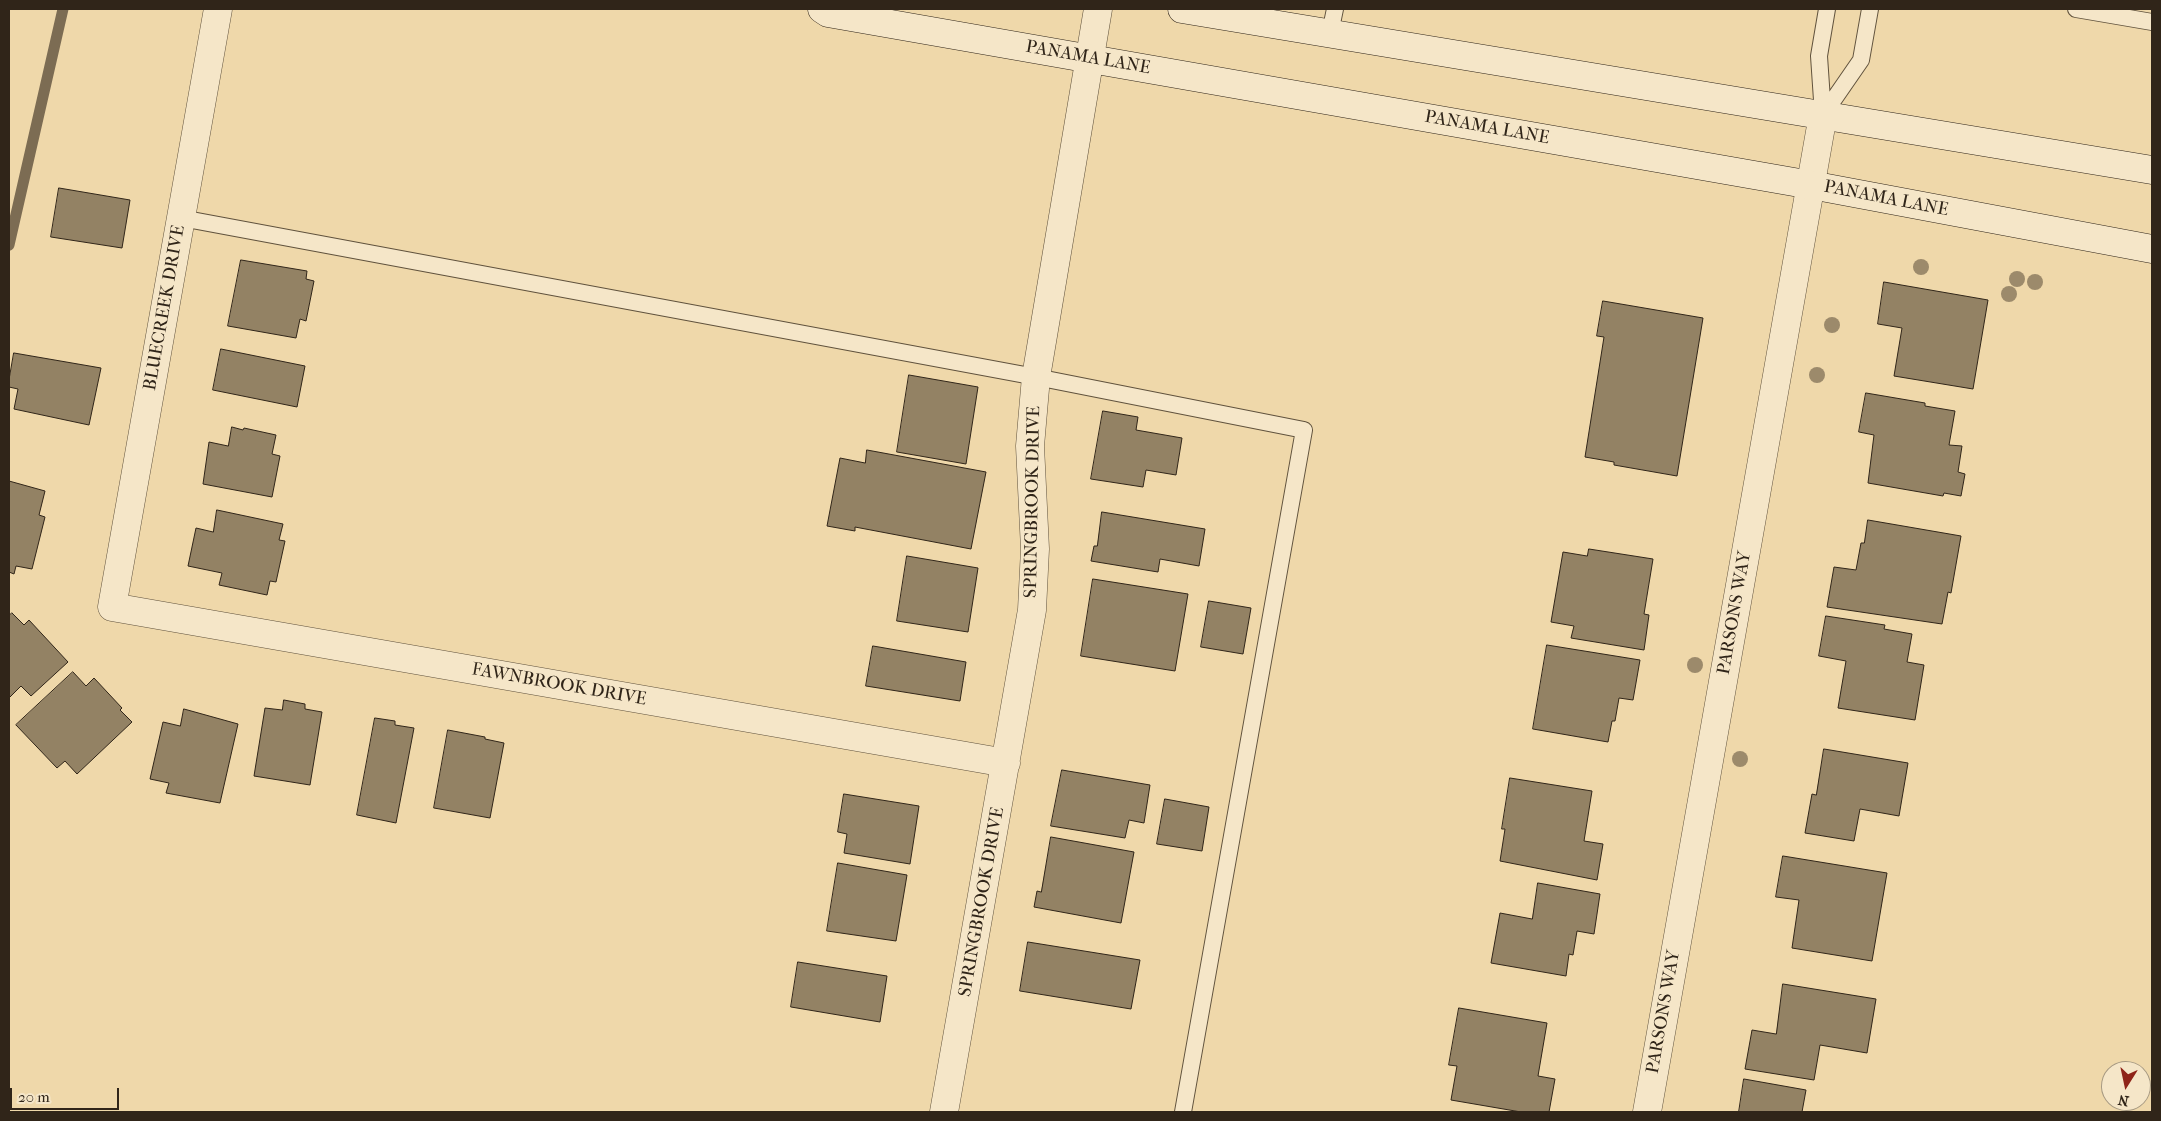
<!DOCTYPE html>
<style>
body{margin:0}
#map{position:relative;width:2161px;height:1121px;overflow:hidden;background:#efd8aa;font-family:"IM FELL French Canon",serif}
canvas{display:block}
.frame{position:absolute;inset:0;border:10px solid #302519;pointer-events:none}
.north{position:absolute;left:2101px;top:1061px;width:50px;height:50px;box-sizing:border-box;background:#f5e6c8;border:1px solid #a69982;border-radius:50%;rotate:190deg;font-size:14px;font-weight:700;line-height:20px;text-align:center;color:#302519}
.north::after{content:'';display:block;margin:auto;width:18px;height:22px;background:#8f2418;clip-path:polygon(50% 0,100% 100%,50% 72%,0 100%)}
.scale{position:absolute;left:10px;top:1088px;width:109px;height:22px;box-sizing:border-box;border:2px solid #302519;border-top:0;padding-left:6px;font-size:15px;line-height:18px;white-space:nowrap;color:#302519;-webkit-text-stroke:4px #f5e6c8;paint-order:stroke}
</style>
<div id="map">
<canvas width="2161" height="1121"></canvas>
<div class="frame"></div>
<div class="north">N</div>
<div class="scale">20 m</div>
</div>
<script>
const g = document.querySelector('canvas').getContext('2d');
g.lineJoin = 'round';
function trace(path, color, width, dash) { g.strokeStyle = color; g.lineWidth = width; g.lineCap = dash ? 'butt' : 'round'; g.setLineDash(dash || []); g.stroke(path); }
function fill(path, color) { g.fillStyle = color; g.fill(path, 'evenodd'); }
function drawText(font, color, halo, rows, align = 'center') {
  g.font = font + ' "IM FELL French Canon",serif'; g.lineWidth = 4; g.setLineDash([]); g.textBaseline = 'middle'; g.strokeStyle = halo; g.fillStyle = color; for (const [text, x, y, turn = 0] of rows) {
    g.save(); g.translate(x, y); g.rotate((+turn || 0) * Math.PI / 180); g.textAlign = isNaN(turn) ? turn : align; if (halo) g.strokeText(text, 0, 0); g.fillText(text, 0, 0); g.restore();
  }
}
const stream = new Path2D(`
 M 9,245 L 63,9`);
const building = new Path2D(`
 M 59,188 L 130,200 L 122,248 L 51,237 Z
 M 241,260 L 307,271 L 306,279 L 314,281 L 306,321 L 300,319 L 296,338 L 228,326 Z
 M 1884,282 L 1988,300 L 1973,389 L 1894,376 L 1902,328 L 1878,324 Z
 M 1603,301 L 1703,318 L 1677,476 L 1614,465 L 1614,462 L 1585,457 L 1604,337 L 1597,336 Z
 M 221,349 L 305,366 L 297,407 L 213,390 Z
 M 14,353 L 101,368 L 89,425 L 14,409 L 18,389 L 9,387 L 9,380 Z
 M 909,375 L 978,387 L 966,464 L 897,452 Z
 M 1866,393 L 1925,403 L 1925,406 L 1955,411 L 1949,445 L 1962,446 L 1958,472 L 1965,474 L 1961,496 L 1944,493 L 1943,496 L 1868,483 L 1874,435 L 1859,432 Z
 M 1103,411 L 1138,417 L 1136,430 L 1182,438 L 1176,475 L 1146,470 L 1143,487 L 1091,479 Z
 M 232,427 L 243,430 L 244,428 L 276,435 L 272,454 L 280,456 L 272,497 L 203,484 L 209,442 L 228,446 Z
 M 867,450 L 986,472 L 971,549 L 855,527 L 855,531 L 827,526 L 840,458 L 865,463 Z
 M 9,481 L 45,491 L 39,515 L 45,517 L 32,569 L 16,566 L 14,574 L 9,572 Z
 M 217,510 L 283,524 L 279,540 L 285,541 L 276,582 L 270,581 L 267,595 L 219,585 L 222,573 L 188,566 L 196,528 L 213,532 Z
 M 1102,512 L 1205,529 L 1199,566 L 1160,559 L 1158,572 L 1091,561 L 1094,546 L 1097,546 Z
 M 1868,520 L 1961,536 L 1951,593 L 1948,592 L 1942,624 L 1827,607 L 1834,567 L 1856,570 L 1861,543 L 1864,543 Z
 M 1589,549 L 1653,559 L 1644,614 L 1649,615 L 1644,650 L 1571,638 L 1574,626 L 1551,622 L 1563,552 L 1587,556 Z
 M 907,556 L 978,568 L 968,632 L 897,621 Z
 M 1093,579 L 1188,594 L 1175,671 L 1081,656 Z
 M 1209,601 L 1251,608 L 1243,654 L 1201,647 Z
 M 12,613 L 24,625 L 29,620 L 68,662 L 31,696 L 21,686 L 9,698 L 9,616 Z
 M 1826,616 L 1885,625 L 1884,629 L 1912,634 L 1907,662 L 1924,665 L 1915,720 L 1838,708 L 1846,661 L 1819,656 Z
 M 1547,645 L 1640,660 L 1633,700 L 1619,698 L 1615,721 L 1612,721 L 1608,742 L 1533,729 Z
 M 873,646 L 966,662 L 960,701 L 866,686 Z
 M 73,672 L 86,686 L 94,678 L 122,708 L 120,710 L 132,722 L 77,774 L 65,761 L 57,768 L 16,725 Z
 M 284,700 L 305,704 L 305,709 L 322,712 L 310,785 L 254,776 L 265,708 L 282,710 Z
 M 184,709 L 238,724 L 220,803 L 166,793 L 169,783 L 150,779 L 163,722 L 180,726 Z
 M 375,718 L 395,721 L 395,725 L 414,728 L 396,823 L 357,815 Z
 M 448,730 L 485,737 L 485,739 L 504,743 L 490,818 L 434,808 Z
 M 1824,749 L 1908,763 L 1899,816 L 1860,809 L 1854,841 L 1805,833 L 1812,794 L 1816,795 Z
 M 1062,770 L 1150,785 L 1144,823 L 1129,820 L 1125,838 L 1051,826 Z
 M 1510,778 L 1592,791 L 1584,841 L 1603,844 L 1597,880 L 1500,861 L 1505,829 L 1502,829 Z
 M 844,794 L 919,806 L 910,864 L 844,853 L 847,834 L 838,832 Z
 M 1165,799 L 1209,807 L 1202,851 L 1157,844 Z
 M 1051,837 L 1134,852 L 1121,923 L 1034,907 L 1037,891 L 1041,892 Z
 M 1783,856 L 1887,873 L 1872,961 L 1792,948 L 1799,900 L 1776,897 Z
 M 838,863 L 907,875 L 896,941 L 827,931 Z
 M 1538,883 L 1600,894 L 1594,934 L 1577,931 L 1573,955 L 1569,954 L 1566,976 L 1491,963 L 1500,913 L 1532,919 Z
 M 1028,942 L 1140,960 L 1131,1009 L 1020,991 Z
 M 798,962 L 887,976 L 880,1022 L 791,1007 Z
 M 1783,984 L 1876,999 L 1867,1053 L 1820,1045 L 1814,1080 L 1745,1069 L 1752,1030 L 1776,1034 Z
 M 1459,1008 L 1547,1023 L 1538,1076 L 1555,1079 L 1549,1112 L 1521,1112 L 1451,1100 L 1457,1066 L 1449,1065 Z
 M 1744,1079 L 1806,1090 L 1802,1112 L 1739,1112 Z`);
const service = new Path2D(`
 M 2076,9 L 2152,22
 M 1330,33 L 1335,9
 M 1823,115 L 1861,60 L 1870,9
 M 1823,115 L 1819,56 L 1827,9
 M 181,218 L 1036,377 L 1304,430 L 1183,1112`);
const minor = new Path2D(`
 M 218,9 L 112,607 L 1006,763
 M 944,1112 L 1032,610 L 1035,549 L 1030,446 L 1036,377 L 1098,9
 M 1647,1112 L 1823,115`);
const secondary = new Path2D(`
 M 822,9 L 828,13 L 1811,185 L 2152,249
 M 1182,9 L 2152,170`);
const trees = [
 [1921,267],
 [2017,279],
 [2035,282],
 [2009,294],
 [1832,325],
 [1817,375],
 [1695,665],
 [1740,759]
];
const streetNames = [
 ["PANAMA LANE",1088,58,10],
 ["PANAMA LANE",1487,128,10],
 ["PANAMA LANE",1886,199,11],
 ["BLUECREEK DRIVE",165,308,-80],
 ["SPRINGBROOK DRIVE",1033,502,-89],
 ["PARSONS WAY",1735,613,-80],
 ["FAWNBROOK DRIVE",559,685,10],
 ["SPRINGBROOK DRIVE",982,902,-80],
 ["PARSONS WAY",1664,1012,-80]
];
trace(stream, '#7c6c53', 11);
fill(building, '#938264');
trace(building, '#302519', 1);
trace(service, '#60523d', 18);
trace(minor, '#60523d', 29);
trace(secondary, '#302519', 29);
trace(service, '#f5e6c8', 16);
trace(minor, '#f5e6c8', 28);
trace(secondary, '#f5e6c8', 28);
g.fillStyle = '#9c8a6b';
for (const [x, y] of trees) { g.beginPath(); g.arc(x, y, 8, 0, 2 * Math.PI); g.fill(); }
drawText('18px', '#302519', '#f5e6c8', streetNames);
</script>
